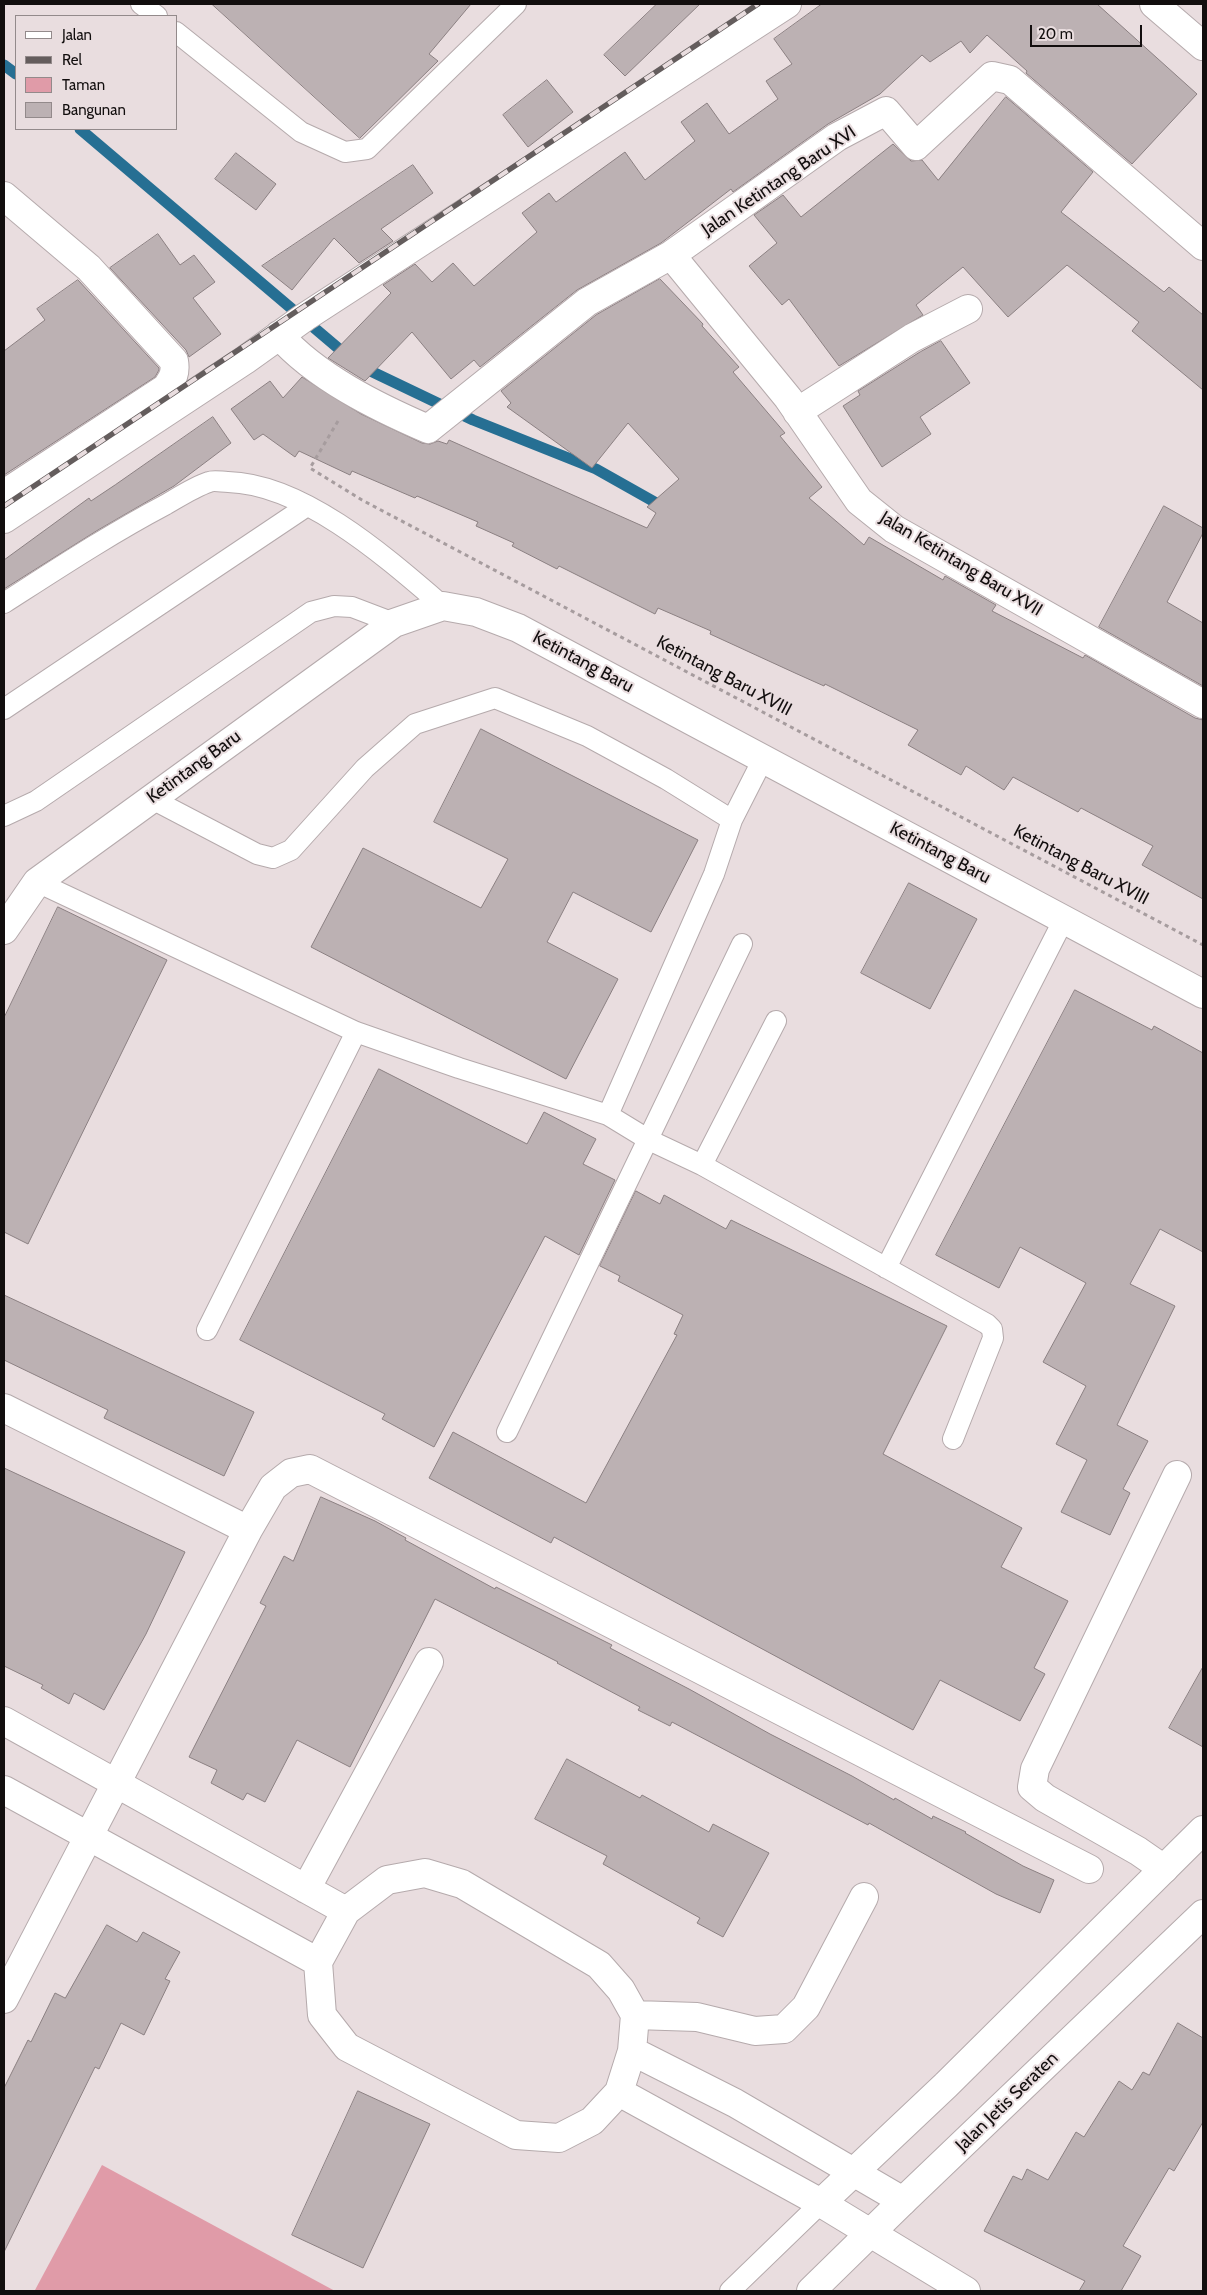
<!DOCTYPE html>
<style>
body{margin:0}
#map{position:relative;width:1207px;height:2295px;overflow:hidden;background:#e9dddf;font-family:Cabin,sans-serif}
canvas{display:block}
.frame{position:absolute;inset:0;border:5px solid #120e0e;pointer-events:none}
.legend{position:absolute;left:15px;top:15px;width:162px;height:115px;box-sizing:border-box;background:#e9dddf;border:1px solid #938a8b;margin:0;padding:6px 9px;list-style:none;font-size:15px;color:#120e0e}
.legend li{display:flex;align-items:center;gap:10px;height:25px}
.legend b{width:25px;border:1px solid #938a8b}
.scale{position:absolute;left:1030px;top:25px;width:112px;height:22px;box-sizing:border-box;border:2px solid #120e0e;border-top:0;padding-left:6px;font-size:15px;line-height:18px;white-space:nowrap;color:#120e0e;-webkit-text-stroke:4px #e9dddf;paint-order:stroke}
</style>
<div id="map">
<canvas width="1207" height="2295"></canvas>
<div class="frame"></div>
<ul class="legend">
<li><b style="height:6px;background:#fff"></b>Jalan</li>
<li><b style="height:6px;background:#645d5d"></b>Rel</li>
<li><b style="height:14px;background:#e09ba8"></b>Taman</li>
<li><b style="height:14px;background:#bcb1b3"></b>Bangunan</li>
</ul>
<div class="scale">20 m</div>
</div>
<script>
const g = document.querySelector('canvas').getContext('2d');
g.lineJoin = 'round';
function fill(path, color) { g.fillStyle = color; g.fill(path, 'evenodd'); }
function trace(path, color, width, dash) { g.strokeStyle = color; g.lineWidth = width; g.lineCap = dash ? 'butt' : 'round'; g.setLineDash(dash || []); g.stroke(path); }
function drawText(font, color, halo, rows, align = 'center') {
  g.font = font + ' Cabin,sans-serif'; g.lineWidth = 4; g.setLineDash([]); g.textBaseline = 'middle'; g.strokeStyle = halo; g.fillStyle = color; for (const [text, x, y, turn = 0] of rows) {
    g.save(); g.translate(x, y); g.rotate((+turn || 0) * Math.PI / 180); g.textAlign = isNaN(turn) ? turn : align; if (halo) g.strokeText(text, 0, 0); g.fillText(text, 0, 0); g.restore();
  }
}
const green = new Path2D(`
 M 102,2165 L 335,2291 L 37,2291 L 35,2290 Z`);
const stream = new Path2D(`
 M 4,65 L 16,74
 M 80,129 L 358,365 L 473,420 L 596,469 L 667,509`);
const building = new Path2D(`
 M 212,4 L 471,4 L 429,54 L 438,61 L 360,138 Z
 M 657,4 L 700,4 L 625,76 L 604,55 Z
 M 822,4 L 1097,4 L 1197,94 L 1132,164 L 1026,73 L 1027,71 L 987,35 L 970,53 L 961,41 L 930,62 L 922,55 L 880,94 L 828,124 L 733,192 L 731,189 L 661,243 L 577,290 L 480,367 L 474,360 L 451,379 L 412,332 L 365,381 L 328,358 L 391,293 L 383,285 L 415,264 L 432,282 L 453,263 L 474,286 L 537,232 L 522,213 L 549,193 L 556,202 L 625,152 L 645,180 L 695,141 L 681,122 L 707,103 L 729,134 L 778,99 L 766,81 L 792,64 L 774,39 Z
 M 547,80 L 573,112 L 528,147 L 503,115 Z
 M 1006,97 L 1093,172 L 1061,212 L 1164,292 L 1169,287 L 1203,315 L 1203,390 L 1132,331 L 1139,322 L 1067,265 L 1008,317 L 963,267 L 916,305 L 923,315 L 839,366 L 789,299 L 782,305 L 749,266 L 777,243 L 754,215 L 783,195 L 801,217 L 893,144 L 911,161 L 922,160 L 938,180 Z
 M 236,153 L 276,184 L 256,210 L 215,179 Z
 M 413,165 L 433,193 L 381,229 L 393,241 L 359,263 L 334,238 L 292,290 L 262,266 Z
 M 158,234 L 180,265 L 194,255 L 215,282 L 193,298 L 221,334 L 189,357 L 186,350 L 110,268 Z
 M 660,279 L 703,324 L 702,326 L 739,367 L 733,372 L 785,433 L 780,436 L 822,487 L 809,498 L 864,545 L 869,537 L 943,580 L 945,576 L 996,605 L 992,611 L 1083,658 L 1085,655 L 1195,718 L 1203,720 L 1203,899 L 1142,865 L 1153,846 L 1081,808 L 1078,812 L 1013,777 L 1004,790 L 966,766 L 961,775 L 908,745 L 918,730 L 825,684 L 824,686 L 795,673 L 710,634 L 711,631 L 658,608 L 655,614 L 559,566 L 557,569 L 512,546 L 514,543 L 476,526 L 478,522 L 417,496 L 415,498 L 352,471 L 350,475 L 299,451 L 295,457 L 263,434 L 254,440 L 231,409 L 270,381 L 283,398 L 302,377 L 361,414 L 422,443 L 430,444 L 438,441 L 447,444 L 449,440 L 647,528 L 656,513 L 647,507 L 679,479 L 628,423 L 592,468 L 507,407 L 511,403 L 501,391 L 596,315 Z
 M 78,280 L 159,368 L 159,370 L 155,377 L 4,475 L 4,351 L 45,320 L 37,309 Z
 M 941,341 L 970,383 L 920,417 L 931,434 L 882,467 L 843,406 L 860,395 L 858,391 L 920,352 Z
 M 213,417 L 231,443 L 174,486 L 98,530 L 4,589 L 4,560 L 89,498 L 91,501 L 115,485 Z
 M 1164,506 L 1203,528 L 1203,533 L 1167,602 L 1203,623 L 1203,686 L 1099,627 Z
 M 481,729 L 698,840 L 651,932 L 573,892 L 547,942 L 618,979 L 566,1079 L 311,947 L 363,848 L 481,908 L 508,859 L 434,822 Z
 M 909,883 L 977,919 L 930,1009 L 861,973 Z
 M 58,907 L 167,960 L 28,1244 L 4,1232 L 4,1018 Z
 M 1075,990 L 1152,1030 L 1154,1026 L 1203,1053 L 1203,1252 L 1160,1229 L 1130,1284 L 1175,1306 L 1117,1425 L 1148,1441 L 1123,1489 L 1130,1493 L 1110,1535 L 1061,1512 L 1087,1460 L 1056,1444 L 1086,1386 L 1043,1362 L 1086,1283 L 1020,1247 L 999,1288 L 936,1255 Z
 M 379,1069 L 527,1144 L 544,1112 L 596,1139 L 583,1164 L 615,1180 L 579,1255 L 545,1236 L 434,1447 L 382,1419 L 385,1414 L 240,1340 Z
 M 636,1191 L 660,1204 L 664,1195 L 726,1229 L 731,1220 L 947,1326 L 883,1454 L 1022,1528 L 1001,1567 L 1068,1601 L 1034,1668 L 1045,1674 L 1020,1721 L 940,1680 L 913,1730 L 554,1537 L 551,1543 L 429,1478 L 453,1432 L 586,1503 L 677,1335 L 674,1334 L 683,1315 L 618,1281 L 620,1276 L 600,1266 Z
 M 4,1295 L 254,1412 L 224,1476 L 104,1418 L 108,1410 L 4,1360 Z
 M 4,1468 L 185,1552 L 146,1634 L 104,1710 L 74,1693 L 69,1704 L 41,1688 L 43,1685 L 4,1666 Z
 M 321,1497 L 375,1521 L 406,1538 L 405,1540 L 495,1589 L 496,1587 L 612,1645 L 610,1648 L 689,1689 L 770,1734 L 852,1776 L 894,1800 L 895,1798 L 932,1819 L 933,1816 L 966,1832 L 965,1833 L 1023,1866 L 1054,1880 L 1040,1913 L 996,1894 L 869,1823 L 868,1825 L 672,1722 L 670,1726 L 638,1710 L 640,1707 L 557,1663 L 558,1662 L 435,1599 L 350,1767 L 297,1740 L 265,1802 L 247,1793 L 243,1800 L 211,1783 L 217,1770 L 189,1757 L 266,1606 L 260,1603 L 284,1556 L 293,1561 Z
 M 1203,1667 L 1203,1747 L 1169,1728 Z
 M 567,1759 L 640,1798 L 642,1795 L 709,1832 L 713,1824 L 769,1853 L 723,1937 L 697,1923 L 700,1918 L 603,1864 L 607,1856 L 535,1819 Z
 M 107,1925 L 137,1942 L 143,1932 L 180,1952 L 165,1979 L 170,1981 L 144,2035 L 121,2023 L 99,2069 L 95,2067 L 4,2252 L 4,2088 L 28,2040 L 31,2042 L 55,1993 L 65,1998 Z
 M 1178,2023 L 1203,2038 L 1203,2122 L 1174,2171 L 1169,2168 L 1123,2246 L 1141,2256 L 1121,2291 L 1079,2291 L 1085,2281 L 984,2231 L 1013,2176 L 1022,2180 L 1027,2169 L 1048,2180 L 1076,2132 L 1084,2137 L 1119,2081 L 1132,2090 L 1143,2072 L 1149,2075 Z
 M 358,2091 L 430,2124 L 363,2268 L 292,2235 Z`);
const path = new Path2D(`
 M 338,421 L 310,468 L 362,500 L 1203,945`);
const lane = new Path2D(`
 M 141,4 L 157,16
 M 176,32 L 301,132 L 345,152 L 367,149 L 516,4
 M 4,603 C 57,569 110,534 165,505 C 179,497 194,487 209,482 C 214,480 222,482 228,482 C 304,484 387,558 443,606
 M 4,709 L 307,506
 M 4,816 L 36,801 L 311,612 L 334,606 L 352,607 L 394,623
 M 732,820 L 763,759
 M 37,882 L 356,1032 L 459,1068 L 608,1115 L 714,874 L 732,820 L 666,779 L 587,736 L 495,698 L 415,724 L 365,768 L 291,850 L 273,858 L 257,854 L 150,798
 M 608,1115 L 649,1140 L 702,1165 L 987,1324 L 992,1329 L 993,1338 L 953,1439
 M 702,1165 L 776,1021
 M 886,1268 L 1064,919
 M 207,1330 L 356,1032
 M 507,1432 L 742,944
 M 730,2291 L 821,2203`);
const street = new Path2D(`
 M 1154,4 L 1203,46
 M 4,196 L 89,268 L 174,361 C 176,373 173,378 166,388 L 4,494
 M 671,255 L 788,398 L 859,501 L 894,529 L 1203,704
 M 279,335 C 316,377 377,407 428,429 L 587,302 L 671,255 L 837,137 L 886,111 L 916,146 L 992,76 L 1010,80 L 1203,246
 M 797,412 L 912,338 L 968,309
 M 4,519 L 245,360 L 305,317 L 787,4
 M 4,930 L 37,882 L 394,623 L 443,606 L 476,612 L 518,628 L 1203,994
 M 4,1408 L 248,1530
 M 4,1721 L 346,1911
 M 4,1790 L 318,1962
 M 1164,1869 L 1138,1851 L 1045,1798 L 1032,1787 L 1035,1769 L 1177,1475
 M 425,1873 L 462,1884 L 599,1965 L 621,1990 L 635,2015 L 632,2051 L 619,2092 L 592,2121 L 559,2138 L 516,2135 L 347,2047 L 322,2015 L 318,1962 L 346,1911 L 387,1880 Z
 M 306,1889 L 429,1662
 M 4,1999 L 248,1530 L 273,1487 L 291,1473 L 310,1469 L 1089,1869
 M 635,2015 L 697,2017 L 755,2031 L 784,2029 L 806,2007 L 864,1897
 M 632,2051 L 735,2103 L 903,2201
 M 619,2092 L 821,2203 L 966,2291`);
const secondary = new Path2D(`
 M 821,2203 L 946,2085 L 1203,1830
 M 811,2291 L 903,2201 L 1203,1914`);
const rail = new Path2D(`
 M 4,506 L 758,4`);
const streetNames = [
 ["Jalan Ketintang Baru XVI",779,181,-34],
 ["Jalan Ketintang Baru XVII",961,564,31],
 ["Ketintang Baru",583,662,28],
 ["Ketintang Baru XVIII",724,676,28],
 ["Ketintang Baru",194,767,-36],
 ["Ketintang Baru",940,853,28],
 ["Ketintang Baru XVIII",1081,865,28],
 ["Jalan Jetis Seraten",1007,2102,-44]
];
fill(green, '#e09ba8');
trace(stream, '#266f93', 11);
fill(building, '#bcb1b3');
trace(building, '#8b8082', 1);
trace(lane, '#b5aaac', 22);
trace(street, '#b5aaac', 30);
trace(secondary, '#b5aaac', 30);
trace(path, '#a69c9e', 3, [4, 4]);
trace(lane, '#fff', 20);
trace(street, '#fff', 28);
trace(secondary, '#fff', 28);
trace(rail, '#645d5d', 5.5);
trace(rail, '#e9dddf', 4, [11]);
drawText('18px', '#120e0e', '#e9dddf', streetNames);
</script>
